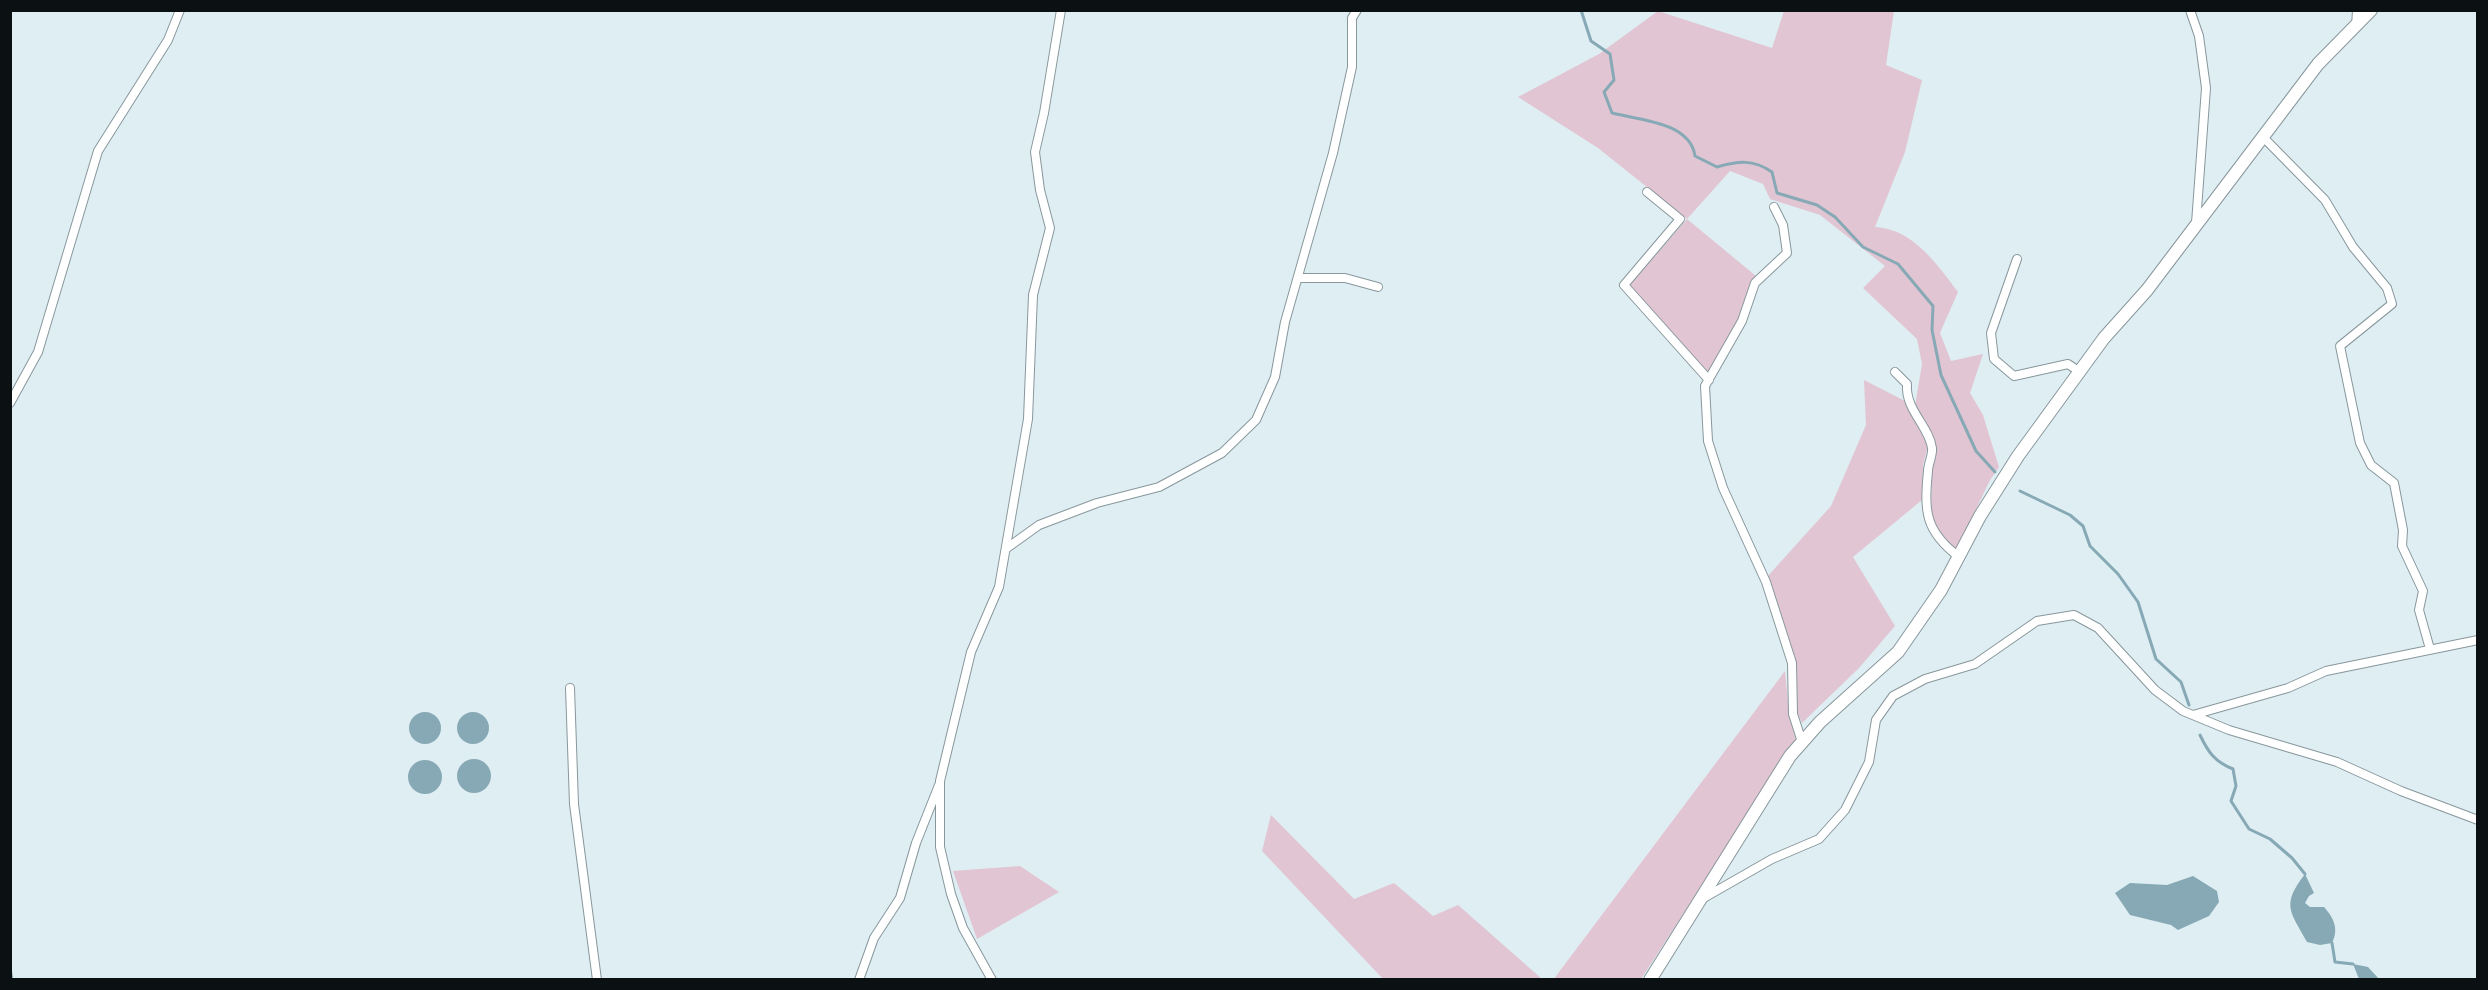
<!DOCTYPE html>
<style>
body{margin:0}
#map{position:relative;width:2488px;height:990px;overflow:hidden;background:#deeef3;font-family:"PT Sans",sans-serif}
canvas{display:block}
.frame{position:absolute;inset:0;border:12px solid #0b1012;pointer-events:none}
</style>
<div id="map">
<canvas width="2488" height="990"></canvas>
<div class="frame"></div>
</div>
<script>
const g = document.querySelector('canvas').getContext('2d');
g.lineJoin = 'round';
function fill(path, color) { g.fillStyle = color; g.fill(path, 'evenodd'); }
function trace(path, color, width, dash) { g.strokeStyle = color; g.lineWidth = width; g.lineCap = dash ? 'butt' : 'round'; g.setLineDash(dash || []); g.stroke(path); }
const green = new Path2D(`
 M 1658,11 L 1772,48 L 1784,11 L 1894,11 L 1886,65 L 1922,80 L 1905,152 L 1875,227 C 1913,229 1937,264 1958,292 L 1940,333 L 1951,361 L 1983,354 L 1970,393 L 1983,415 L 1999,467 L 1990,480 L 1957,549 L 1940,538 L 1931,515 L 1932,469 L 1937,448 L 1915,406 L 1922,364 L 1917,339 L 1863,288 L 1885,266 L 1820,215 L 1770,199 L 1763,184 L 1730,171 L 1687,219 L 1756,276 L 1740,319 L 1708,374 L 1629,286 L 1687,219 L 1598,148 L 1518,97 L 1599,54 Z
 M 1864,380 L 1907,402 L 1928,446 L 1923,465 L 1922,500 L 1853,557 L 1895,626 L 1859,668 L 1802,723 L 1797,711 L 1796,661 L 1767,577 L 1831,506 L 1866,425 Z
 M 1785,671 L 1789,714 L 1796,740 L 1641,979 L 1553,980 Z
 M 1271,815 L 1354,899 L 1394,883 L 1433,916 L 1458,905 L 1542,979 L 1383,979 L 1262,851 Z
 M 1020,866 L 1059,892 L 977,939 L 953,871 Z`);
const water = new Path2D(`
 M457 728a16 16 0 1 1 32 0a16 16 0 1 1-32 0Z
 M409 728a16 16 0 1 1 32 0a16 16 0 1 1-32 0Z
 M457 776a17 17 0 1 1 34 0a17 17 0 1 1-34 0Z
 M408 777a17 17 0 1 1 34 0a17 17 0 1 1-34 0Z
 M 2305,874 L 2314,893 L 2309,896 L 2305,903 L 2310,907 L 2324,907 C 2334,918 2339,929 2332,943 L 2320,945 L 2307,942 C 2290,911 2281,905 2305,874 Z
 M 2193,876 L 2217,891 L 2219,902 L 2209,916 L 2178,930 L 2171,925 L 2130,915 L 2115,893 L 2130,883 L 2167,885 Z
 M 2353,964 L 2368,967 L 2379,979 L 2359,979 Z`);
const stream = new Path2D(`
 M 1581,10 L 1591,41 L 1610,54 L 1614,80 L 1604,92 L 1612,113 C 1639,120 1690,122 1695,156 L 1717,167 C 1738,161 1753,159 1772,172 L 1777,193 L 1817,205 L 1835,217 L 1863,247 L 1898,264 L 1933,306 L 1932,330 L 1941,375 L 1976,451 L 1995,472
 M 2020,491 L 2070,515 L 2083,526 L 2090,546 L 2118,574 L 2138,602 L 2156,659 L 2181,682 L 2189,705
 M 2200,735 C 2208,752 2215,762 2233,769 L 2236,786 L 2231,801 L 2249,829 L 2270,839 L 2292,858 L 2305,874
 M 10,922 L 10,960
 M 2332,943 L 2335,962 L 2353,964
 M 10,968 L 12,980`);
const street = new Path2D(`
 M 2190,10 L 2199,36 L 2206,88 L 2196,223
 M 2356,27 L 2357,10
 M 2262,136 L 2325,200 L 2353,247 L 2387,288 L 2392,304 L 2340,346 L 2360,443 L 2371,465 L 2394,483 L 2403,530 L 2402,546 L 2423,591 L 2419,610 L 2430,649
 M 1647,192 L 1680,219 L 1624,285 L 1709,380
 M 1774,207 L 1783,225 L 1787,253 L 1755,283 L 1742,321 L 1705,386 L 1708,441 L 1723,488 L 1766,582 L 1792,663 L 1793,714 L 1802,742
 M 2017,259 L 1991,333 L 1994,359 L 2014,376 L 2068,364 L 2080,372
 M 1298,278 L 1345,278 L 1378,287
 M 1895,372 L 1907,384 C 1905,410 1929,426 1932,448 C 1933,455 1928,464 1928,471 C 1924,512 1925,531 1959,557
 M 10,403 L 38,352 L 98,151 L 168,40 L 180,10
 M 1007,548 L 1039,525 L 1097,503 L 1159,487 L 1222,453 L 1256,420 L 1275,377 L 1285,322 L 1333,153 L 1352,67 L 1352,18 L 1357,10
 M 570,688 L 574,804 L 597,980
 M 2193,715 L 2288,688 L 2326,671 L 2478,640
 M 1702,899 L 1772,859 L 1819,839 L 1845,810 L 1869,762 L 1876,720 L 1893,696 L 1925,679 L 1975,664 L 2037,621 L 2074,615 L 2098,628 L 2155,690 L 2183,711 L 2229,730 L 2337,762 L 2401,791 L 2478,820
 M 859,980 L 874,938 L 900,898 L 916,843 L 939,785
 M 992,980 L 963,928 L 951,894 L 940,847 L 940,781 L 971,652 L 999,587 L 1028,419 L 1033,295 L 1050,228 L 1040,190 L 1035,152 L 1044,113 L 1061,10`);
const secondary = new Path2D(`
 M 1650,980 L 1790,756 L 1820,722 L 1898,652 L 1941,590 L 1980,516 L 2018,456 L 2104,338 L 2147,290 L 2318,64 L 2371,10`);
fill(green, '#e2c5d3');
fill(water, '#86a9b5');
trace(stream, '#86a9b5', 3);
trace(street, '#88979c', 10);
trace(secondary, '#88979c', 14);
trace(street, '#fff', 8);
trace(secondary, '#fff', 12);
</script>
